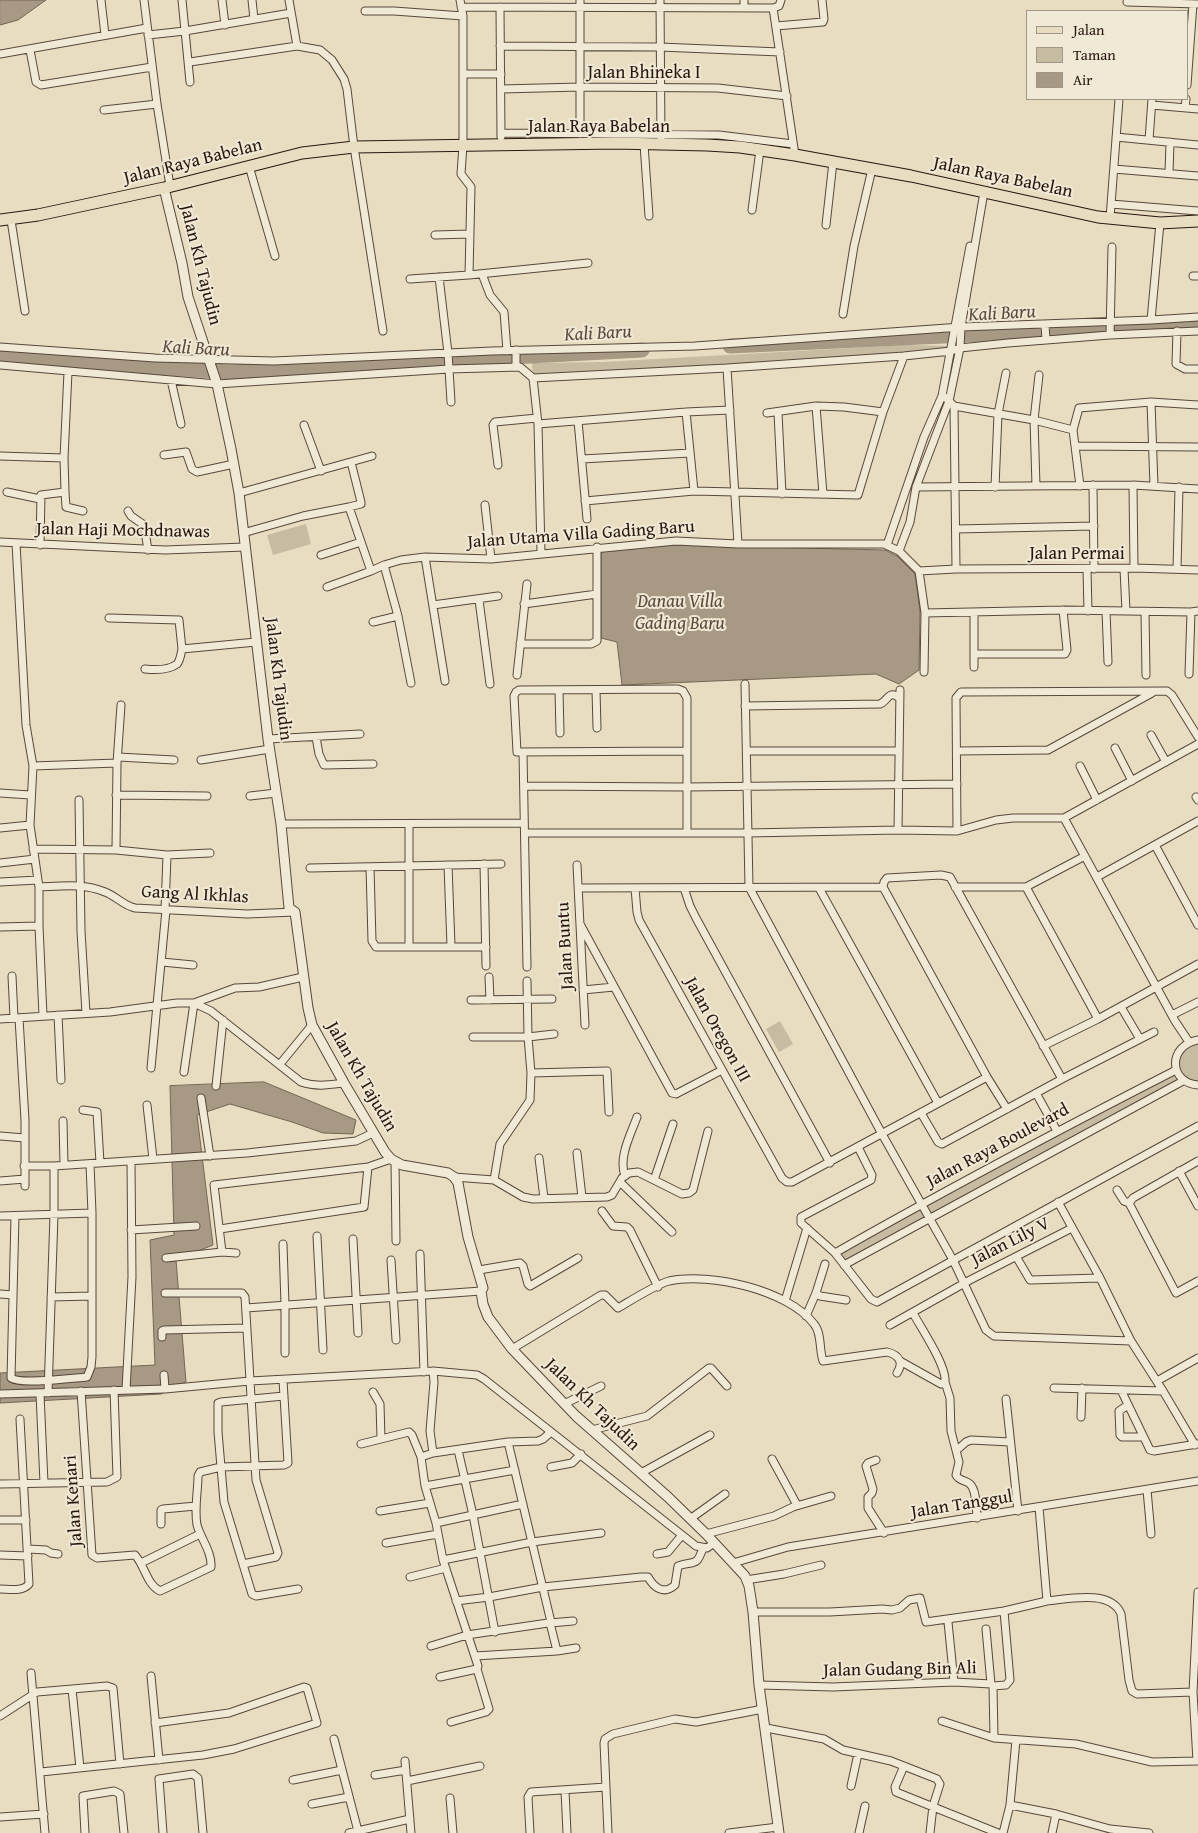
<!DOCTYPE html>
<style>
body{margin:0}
#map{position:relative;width:1198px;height:1833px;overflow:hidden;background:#e8ddc0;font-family:"Gentium Book Plus",serif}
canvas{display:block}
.legend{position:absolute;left:1026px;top:10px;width:162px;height:90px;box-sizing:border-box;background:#f0e9d6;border:1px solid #a09586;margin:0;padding:6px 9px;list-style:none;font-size:15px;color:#28160f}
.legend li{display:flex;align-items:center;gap:10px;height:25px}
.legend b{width:25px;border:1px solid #a09586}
</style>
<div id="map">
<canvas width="1198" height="1833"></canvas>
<ul class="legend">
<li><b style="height:6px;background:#e8ddc0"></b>Jalan</li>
<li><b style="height:14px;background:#c7bba2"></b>Taman</li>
<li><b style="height:14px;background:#a79984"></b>Air</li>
</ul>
</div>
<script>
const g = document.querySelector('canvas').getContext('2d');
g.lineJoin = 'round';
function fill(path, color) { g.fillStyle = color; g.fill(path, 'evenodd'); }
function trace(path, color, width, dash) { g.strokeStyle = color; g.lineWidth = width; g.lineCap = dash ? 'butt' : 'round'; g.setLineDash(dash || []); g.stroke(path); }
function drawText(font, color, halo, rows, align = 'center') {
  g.font = font + ' "Gentium Book Plus",serif'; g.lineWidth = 4; g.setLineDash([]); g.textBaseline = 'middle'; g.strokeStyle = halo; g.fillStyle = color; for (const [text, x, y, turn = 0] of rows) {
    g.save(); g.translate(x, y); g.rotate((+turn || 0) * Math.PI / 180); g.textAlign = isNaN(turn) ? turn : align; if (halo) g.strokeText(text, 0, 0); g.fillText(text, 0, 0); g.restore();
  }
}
const green = new Path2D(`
 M 905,345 L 953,346 L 951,351 L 533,378 L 532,363 L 602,362 Z
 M 306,524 L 311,544 L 273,555 L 267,535 Z
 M 780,1021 L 793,1044 L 779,1052 L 766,1029 Z
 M 1198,1040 L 1198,1085 L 1183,1081 L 844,1265 L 835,1253 L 1176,1070 L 1180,1048 Z`);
const water = new Path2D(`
 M 0,0 L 46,0 L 18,20 L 0,25 Z
 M 676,545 L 885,550 L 897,556 L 915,574 L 920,611 L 919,670 L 899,684 L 876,674 L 622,685 L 617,642 L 601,638 L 601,551 Z
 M 264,1082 L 356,1120 L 353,1134 L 323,1133 L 292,1122 L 230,1104 L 197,1115 L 213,1245 L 176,1260 L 186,1382 L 161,1394 L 0,1403 L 0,1373 L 155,1365 L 150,1240 L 174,1235 L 170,1086 Z`);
const river = new Path2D(`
 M 730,346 L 1198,324
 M 0,357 L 229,372 L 642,350`);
const minor = new Path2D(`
 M 101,0 L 105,35
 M 144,0 L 157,104 L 170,186
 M 182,0 L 190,82
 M 222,0 L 225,25
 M 252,0 L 254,19
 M 289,0 L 297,46
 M 460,0 L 463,16 L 463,145 L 461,174 L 471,187 L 469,275 L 588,263
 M 580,0 L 580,134
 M 660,0 L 661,140
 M 744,0 L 744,8
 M 1127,2 L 1198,4
 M 461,7 L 773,8 L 779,6 L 781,0
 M 500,7 L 501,137
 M 773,8 L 795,155
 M 365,11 L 394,11 L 463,16
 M 776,26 L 823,22 L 824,19 L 822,0
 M 148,35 L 185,31 L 291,13
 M 500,46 L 660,47 L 780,52
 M 30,50 L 36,82 L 41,85 L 152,67
 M 0,54 L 147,28
 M 190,62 L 297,46 L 320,50 L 332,60 L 344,79 L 347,89 L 354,147 L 383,331
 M 463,74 L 501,74
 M 1187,85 L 1193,4
 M 501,89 L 580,87 L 718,88 L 787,96
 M 1152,105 L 1198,109
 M 1185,108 L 1186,99
 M 104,110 L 157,104
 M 501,133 L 719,135 L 793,144
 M 1116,137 L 1198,145
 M 1149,140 L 1152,99
 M 644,144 L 649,216
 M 249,166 L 275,256
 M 1114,169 L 1198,176
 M 1169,173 L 1170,142
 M 1111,204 L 1198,211
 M 752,210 L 760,150
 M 1110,218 L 1119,99
 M 11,220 L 25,311
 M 826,225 L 833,162
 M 435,235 L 469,234
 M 482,274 L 490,295 L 504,312 L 507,351
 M 1193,276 L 1198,276
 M 439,277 L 448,353 L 451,402
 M 410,279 L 469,275
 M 843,314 L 854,246 L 872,169
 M 1151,320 L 1160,223
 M 1045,325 L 1046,340
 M 1177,331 L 1176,364 L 1185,369 L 1198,369
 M 1110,335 L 1112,247
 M 0,347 L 155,358 L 274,361 L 492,351 L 695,346 L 961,327 L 1151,320 L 1198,317
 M 516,350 L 516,367
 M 0,365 L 217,384 L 449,369 L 520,367 L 533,378 L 538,424 L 541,553
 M 727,368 L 738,544
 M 533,378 L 727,368 L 904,356 L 951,351 L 960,348 L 1008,343 L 1110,335 L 1198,331
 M 171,380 L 181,424
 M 946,398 L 954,406 L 956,569
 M 1151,402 L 1154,486
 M 816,406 L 823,494
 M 954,406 L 1034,420 L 1073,430
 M 686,412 L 694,491
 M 767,413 L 816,406 L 844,407 L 883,412
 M 778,413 L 782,494
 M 578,421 L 587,519
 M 538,424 L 686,412 L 730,410
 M 304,425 L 321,471
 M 1075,446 L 1198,447
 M 164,455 L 186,452 L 192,469 L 197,472 L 234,464
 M 0,456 L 64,458
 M 582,459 L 690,453
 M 498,465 L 493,425 L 495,422 L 537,418
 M 1093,485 L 1094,569
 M 1133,485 L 1134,568
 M 1036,486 L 1034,420 L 1039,375
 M 1080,486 L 1073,430 L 1079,408 L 1151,402 L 1198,405
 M 916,487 L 1133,485 L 1198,489
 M 995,487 L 998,414 L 1006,373
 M 7,492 L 40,499
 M 65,492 L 64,458 L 68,372
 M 239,493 L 372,456
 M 585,501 L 694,491 L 858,495 L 883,412 L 904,356
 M 485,505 L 491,559
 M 349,507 L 361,504 L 361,502 L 351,462
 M 128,511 L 131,516 L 144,525 L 148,550
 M 956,529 L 1094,526
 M 243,533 L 303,516 L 349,507 L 371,571 L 384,565 L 401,560 L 425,557 L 491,559 L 676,541 L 738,544 L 884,544 L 899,551 L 919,571 L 925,613 L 924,672
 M 0,542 L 165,550 L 245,547
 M 16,543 L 26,725 L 33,766 L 30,825 L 39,887 L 39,926 L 43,1016
 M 40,545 L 41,495 L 65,492 L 66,507 L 83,511
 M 887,545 L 924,437 L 942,396 L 970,246
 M 899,551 L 910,522 L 916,487 L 949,401 L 960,348 L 961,327 L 984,192
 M 321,555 L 361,542
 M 425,557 L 445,681
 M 384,565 L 398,616 L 411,683
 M 1087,569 L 1088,611
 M 1124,569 L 1126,611
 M 1177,569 L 1179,487
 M 919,571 L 956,569 L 1134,568 L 1198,570
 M 327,587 L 371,571
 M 479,600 L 490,684
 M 524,604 L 597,594
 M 433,605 L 498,596
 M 1106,611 L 1108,662
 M 1145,612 L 1146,675
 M 925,613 L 1063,610 L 1191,612 L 1198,611
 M 974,613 L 974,667
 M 109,618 L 179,620 L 182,649 L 256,642
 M 373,622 L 398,616
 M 520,644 L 591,644 L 597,641 L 597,547
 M 974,654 L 1065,654 L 1067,650 L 1063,610
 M 145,669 C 154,670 169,670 177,664 C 180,661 181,654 182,649
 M 1189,674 L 1191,612
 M 517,675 L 527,584
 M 745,684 L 749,887 L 882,1134 L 953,1260 L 986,1330 L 994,1336 L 1131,1341
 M 559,690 L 560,733
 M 596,690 L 597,728
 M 745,706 L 880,704 C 888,701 889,689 899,698
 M 1151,735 L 1166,762
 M 316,737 L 319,754 L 324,765 L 373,764
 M 268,739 L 360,734
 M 1115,748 L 1132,781
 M 686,751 L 517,752 L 514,696 L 516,692 L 519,690 L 678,689 L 683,691 L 687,698 L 687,832
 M 747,751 L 899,751
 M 957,751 L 1048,750 L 1152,693
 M 523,753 L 527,967
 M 118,757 L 174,760
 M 201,760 L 270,749
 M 33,766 L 117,763
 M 1080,766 L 1097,800
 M 524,786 L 686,787 L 957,784
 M 0,793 L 30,795
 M 116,795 L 207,796
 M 250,796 L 276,793
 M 1196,797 L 1198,800
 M 79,800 L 81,931 L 86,1013
 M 1064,818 L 1175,1021 L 1189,1042
 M 281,824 L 524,823
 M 0,828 L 30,825
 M 898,830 L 900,690
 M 957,831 L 956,698 L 961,692 L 1167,691 L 1172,695 L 1198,737
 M 525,833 L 748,833 L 898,830 L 957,831 L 996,820 L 1013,818 L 1064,818 L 1198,744
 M 1155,845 L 1198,925
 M 33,849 L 116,850 L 167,855
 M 116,850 L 117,763 L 121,705
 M 0,863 L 35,859
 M 484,864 L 486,966
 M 448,865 L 451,946
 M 577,865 L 585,1025
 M 370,867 L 372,941 L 376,947 L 486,947
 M 310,868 L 501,864
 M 1097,877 L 1198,821
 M 0,882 L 38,880
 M 39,887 C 62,886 84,883 105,892 C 116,896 124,906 135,908 L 247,914 L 295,912
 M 955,887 L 1026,887 L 1085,856
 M 1026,887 L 1098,1019
 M 578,888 L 883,887
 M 635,888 L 637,912 L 639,920 L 782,1178 L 787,1182 L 792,1182 L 987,1077
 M 684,888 L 690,906 L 696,918 L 830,1163
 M 819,888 L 938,1103
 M 165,910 L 167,855 L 210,853
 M 580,924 L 672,1093 L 676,1094 L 722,1070
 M 0,927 L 39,926
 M 409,946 L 409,824
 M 162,962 L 193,965
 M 12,976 L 14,1018
 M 489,977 L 490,1000
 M 583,990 L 614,987
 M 471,1000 L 552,999
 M 1121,1007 L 1140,1039
 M 58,1015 L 61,1080
 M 1172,1015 L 1198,1002
 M 19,1018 L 25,1120 L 25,1186
 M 0,1019 L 110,1012 L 177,1003 L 194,1003 L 211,1011 L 301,1082 C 316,1087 328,1085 344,1083
 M 473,1037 L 528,1037 L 527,981
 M 1198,1040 C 1167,1046 1169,1083 1198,1085
 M 1043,1046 L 1098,1019 L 1198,964
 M 280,1064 L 312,1025
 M 151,1068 L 166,910
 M 184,1072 L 194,1003 L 235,988 L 259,987 L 303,977
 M 531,1073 L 607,1071 L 609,1112
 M 216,1086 L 223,1020
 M 1036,1093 L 1057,1131
 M 201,1098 L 210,1156
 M 147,1105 L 153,1159
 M 1007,1109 L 987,1077 L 883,887 L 884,882 L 887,878 L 941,875 L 950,877 L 1062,1079
 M 83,1110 L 97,1112 L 100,1163
 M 921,1113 L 938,1142 L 942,1144 L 1062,1079 L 1154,1032
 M 63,1121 L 64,1165
 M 0,1136 L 25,1138
 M 858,1147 L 872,1175 L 871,1180 L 801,1217 L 801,1223 L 835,1253 L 871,1299 L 877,1302 L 1198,1126
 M 577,1153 L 582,1197
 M 539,1158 L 544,1198
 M 395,1161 L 396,1241
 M 1198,1161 L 1133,1198 L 1129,1203 L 1176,1293 L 1198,1281
 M 24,1166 L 54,1166 L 247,1153 L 356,1141 L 373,1133
 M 1179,1171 L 1198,1206
 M 625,1176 C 618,1157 631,1134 637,1117
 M 454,1177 L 494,1180 L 523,1197 L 533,1199 L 607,1197 L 612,1195 L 622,1178 L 629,1173 L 638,1172 L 682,1194 L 689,1193 L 693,1190 L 708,1131
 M 494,1180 L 500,1144 L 530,1100 L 531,1073 L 528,1037 L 554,1034
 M 654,1180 L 673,1124
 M 0,1181 L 25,1179
 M 620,1182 L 672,1232
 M 1117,1190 L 1124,1201 L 1129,1203
 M 1058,1202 L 1100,1278 L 1131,1341 L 1163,1391 L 1195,1445
 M 602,1211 L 613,1226 L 627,1227 L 630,1230 L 658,1287
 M 0,1216 L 92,1213
 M 15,1216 L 11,1378 C 21,1385 73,1378 87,1377 L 91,1367 L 92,1357 L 92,1213 L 90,1164
 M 220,1229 L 364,1207 L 368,1167
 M 131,1230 L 196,1226
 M 317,1236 L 323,1350
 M 353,1239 L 358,1333
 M 283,1244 L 285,1305 L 285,1353
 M 222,1252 L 214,1185 L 368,1167 L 391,1159
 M 835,1253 C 947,1189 1061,1129 1176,1070
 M 420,1254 L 424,1372
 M 166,1258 L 222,1252 L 236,1253
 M 1017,1258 L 1030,1280 L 1100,1278
 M 391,1260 L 396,1340
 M 844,1265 L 1183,1081
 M 479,1270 L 520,1263 L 523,1266 L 528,1284 L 530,1286 L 578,1258
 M 165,1293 L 242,1293 L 245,1297 L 256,1480 L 278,1553 L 276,1557 L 243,1564
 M 816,1293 L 820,1296 L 846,1300
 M 0,1294 L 13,1295
 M 51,1297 L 92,1296
 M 785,1301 L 807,1228
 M 246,1308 L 481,1291
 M 806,1316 L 816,1293 L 825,1264
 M 890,1325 L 970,1280 L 1072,1228
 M 162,1337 L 162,1331 L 164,1330 L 247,1328
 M 512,1349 L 601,1295 L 605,1295 L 618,1308 C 630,1301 657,1284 669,1281 C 710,1272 788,1290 814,1324 C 822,1333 819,1350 823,1361 L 887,1352 C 899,1355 904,1362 897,1373
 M 900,1361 L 941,1384 L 945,1382 C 947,1366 921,1328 913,1313
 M 433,1371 L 434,1382 L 430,1431 L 433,1453
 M 164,1375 L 165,1389
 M 1157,1381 L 1198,1358
 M 945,1382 L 950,1398 L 951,1431 L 959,1462 L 956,1475 C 959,1481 965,1480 970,1484 C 977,1491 976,1508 977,1518
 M 1054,1388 L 1163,1391
 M 126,1390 L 132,1277 L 131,1161
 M 1121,1390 L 1150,1450 L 1154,1451 L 1197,1444
 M 81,1391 L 92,1555 L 97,1558 L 135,1555 C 145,1566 147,1585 160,1591 L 211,1567 C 212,1552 201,1539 197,1525 C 194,1508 198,1492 198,1476 L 200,1472 L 221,1467 L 284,1465 L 288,1463 L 283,1380
 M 373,1392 L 380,1404 L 381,1439
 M 48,1393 L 54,1215 L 54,1166
 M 0,1394 L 165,1389 L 250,1381 L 433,1371 L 477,1375 L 484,1379 L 696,1546 L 707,1548 L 714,1543
 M 40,1394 L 44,1483
 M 284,1396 L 221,1402 L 218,1403 L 218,1432 L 224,1502 L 252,1594 L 256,1596 L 298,1589
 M 1006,1399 L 1018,1511
 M 564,1404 L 601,1386
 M 1128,1405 L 1119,1411 L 1120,1435 L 1122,1437 L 1143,1437
 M 1081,1417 L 1082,1388
 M 592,1430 L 647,1416 L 709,1368 L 711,1368 L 727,1386
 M 361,1444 L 409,1432 L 412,1435 L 421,1457
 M 458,1450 L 473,1515 L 495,1632
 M 957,1450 L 966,1442 L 971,1440 L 1010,1442
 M 772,1459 L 797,1505
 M 876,1460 L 868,1463 L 866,1466 L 873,1489 L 872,1493 L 868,1497 L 868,1508 L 884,1533
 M 551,1467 L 572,1463 L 581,1454
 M 641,1473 L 710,1435
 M 0,1484 L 107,1482 L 117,1477 L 114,1390
 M 425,1486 L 515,1470
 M 1147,1490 L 1151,1534
 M 1039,1507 L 1047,1601 C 1068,1599 1111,1589 1121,1614 L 1129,1680 L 1132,1691 L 1137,1694 L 1193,1692
 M 380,1511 L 430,1503
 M 690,1519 L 725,1494
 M 0,1520 L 26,1520
 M 436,1523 L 523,1504
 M 161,1524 L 161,1510 L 163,1509 L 196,1506
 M 706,1534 L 774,1516 L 793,1507 L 831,1496
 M 386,1543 L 438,1534
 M 28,1549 L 46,1550 L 51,1553 L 58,1554
 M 657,1554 L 668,1552 L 682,1535
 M 0,1555 L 28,1556
 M 443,1560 L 532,1542 L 601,1533
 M 141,1563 L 200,1534
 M 733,1563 L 788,1547 L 1198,1481
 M 410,1577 L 446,1568
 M 746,1580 L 784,1574 L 821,1565
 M 0,1589 C 9,1589 23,1592 29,1584 L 20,1419
 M 456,1601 L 489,1597 L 543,1587 L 641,1577 L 648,1577 C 654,1588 664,1595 675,1585 L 678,1566 C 695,1560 696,1568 703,1548
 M 753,1612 L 830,1612 L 882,1609 L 892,1610 L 900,1608 L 909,1600 L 920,1598 L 926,1622 L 1004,1611 L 1047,1601
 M 573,1621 L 550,1623 L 557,1651 L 576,1648
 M 948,1622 L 954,1682
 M 986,1629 L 991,1684
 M 431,1646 L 467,1635 L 548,1623 L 551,1622 L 508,1442
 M 475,1656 L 557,1651
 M 31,1673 L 45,1833
 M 151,1676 L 159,1760
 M 440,1677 L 477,1669 L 478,1666 L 443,1560 L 436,1523 L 425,1486 L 421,1457 L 433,1453 L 508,1442 L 538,1441 L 543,1439 L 551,1432
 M 759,1685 L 833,1687 L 954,1682 L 991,1684 L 993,1686 L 994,1738 L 1076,1744 L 1152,1762 L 1198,1761
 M 993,1686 L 1006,1685 L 1010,1680 L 1004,1611
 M 72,1689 L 80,1768
 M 0,1716 L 37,1692 L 107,1686 L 113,1688 L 120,1764
 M 942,1721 L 994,1738
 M 451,1722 L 486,1712 L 489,1709 L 477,1669
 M 766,1728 L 824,1739 L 843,1750 L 891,1761 L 937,1779 L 940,1784 L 933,1806 L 930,1833
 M 334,1739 L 358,1831
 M 405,1761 L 411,1833
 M 1197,1761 L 1193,1692 L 1198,1592
 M 904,1766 L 895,1787 L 896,1792 L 998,1833
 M 41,1772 L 203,1755 L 234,1749 L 317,1723 L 307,1688 L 304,1687 L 229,1713 L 155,1723
 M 375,1775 L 406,1770
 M 293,1780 L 342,1770
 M 407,1781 L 480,1766
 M 851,1786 L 858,1754
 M 565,1790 L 567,1833
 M 450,1798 L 453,1833
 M 312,1804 L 349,1797
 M 1010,1805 L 1056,1814 L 1110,1829 L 1149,1833
 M 0,1817 L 44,1814
 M 85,1833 L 83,1796 L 114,1791 L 120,1794 L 124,1833
 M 163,1833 L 159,1779 L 193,1774 L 198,1778 L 203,1833
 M 349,1833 L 410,1819
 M 530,1833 L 528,1797 L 531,1792 L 606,1787
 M 608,1833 L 604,1743 L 605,1739 L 613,1734 L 675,1719 L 696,1722 L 763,1709
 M 729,1833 L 778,1827
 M 859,1833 L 865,1806
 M 1003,1833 L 1010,1805 L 1016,1740
 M 1052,1833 L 1056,1814`);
const tertiary = new Path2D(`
 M 164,188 L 182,263 L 188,297 L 217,384 L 231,449 L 239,493 L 268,739 L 281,824 L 289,908 L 295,912 L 308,1008 L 312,1025 L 344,1083 L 385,1152 L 391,1159 L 402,1165 L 448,1173 L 454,1177 L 458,1183 L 468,1237 L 483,1288 L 481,1291 L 483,1304 L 488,1317 L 512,1349 L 576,1416 L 668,1497 L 706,1534 L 745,1576 L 749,1586 L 753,1612 L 759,1685 L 779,1833`);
const primary = new Path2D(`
 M 0,220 L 38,215 L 164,188 L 302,153 L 354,147 L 615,143 L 707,145 L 740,147 L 795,155 L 911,176 L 1098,217 L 1160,223 L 1198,221`);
const streetNames = [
 ["Jalan Bhineka I",644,73],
 ["Jalan Raya Babelan",599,127],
 ["Jalan Raya Babelan",193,162,-14],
 ["Jalan Raya Babelan",1003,178,12],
 ["Jalan Kh Tajudin",200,265,76],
 ["Jalan Haji Mochdnawas",123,531,1],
 ["Jalan Utama Villa Gading Baru",581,535,-4],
 ["Jalan Permai",1077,554],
 ["Jalan Kh Tajudin",278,679,83],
 ["Gang Al Ikhlas",195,895,3],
 ["Jalan Buntu",566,946,-93],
 ["Jalan Oregon III",717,1030,61],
 ["Jalan Kh Tajudin",361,1077,60],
 ["Jalan Raya Boulevard",998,1146,-28],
 ["Jalan Lily V",1011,1242,-27],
 ["Jalan Kh Tajudin",592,1405,44],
 ["Jalan Kenari",74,1501,-94],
 ["Jalan Tanggul",962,1505,-9],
 ["Jalan Gudang Bin Ali",900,1670,-1]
];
const waterNames = [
 ["Kali Baru",1002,314,-3],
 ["Kali Baru",598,334,-3],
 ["Kali Baru",196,349,3],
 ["Danau Villa",680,602],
 ["Gading Baru",680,624]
];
fill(green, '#c7bba2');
fill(water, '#a79984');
trace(water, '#746555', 1);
trace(river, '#a79984', 15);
trace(minor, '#58483b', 9);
trace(tertiary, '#58483b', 11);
trace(primary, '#28160f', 13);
trace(minor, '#f0e9d6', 7);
trace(tertiary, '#f0e9d6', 9);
trace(primary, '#e8ddc0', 11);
drawText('18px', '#28160f', '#f0e9d6', streetNames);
drawText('italic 19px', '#5b4a3e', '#f0e9d6', waterNames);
</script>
